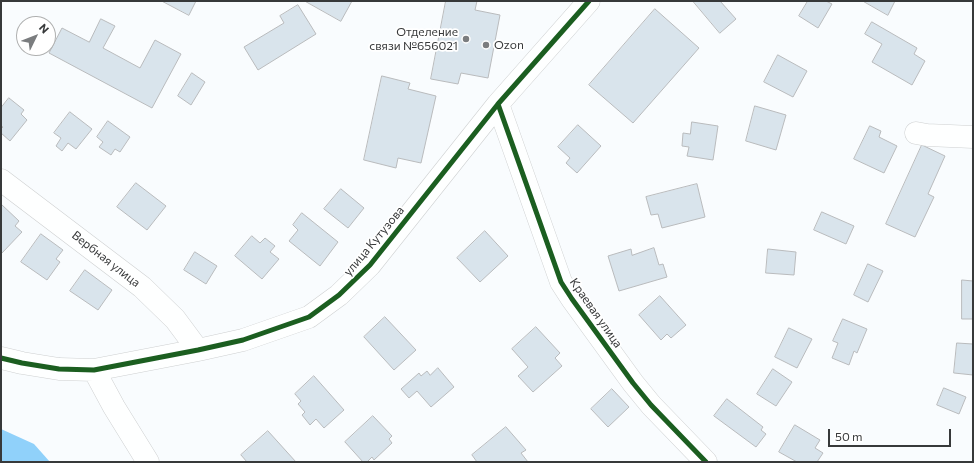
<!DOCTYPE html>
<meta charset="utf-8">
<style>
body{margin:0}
#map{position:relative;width:974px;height:463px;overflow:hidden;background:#f9fcfe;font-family:Commissioner,sans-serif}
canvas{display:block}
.frame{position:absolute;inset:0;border:2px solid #37393a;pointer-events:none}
.north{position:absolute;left:16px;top:16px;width:40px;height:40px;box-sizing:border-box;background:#fff;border:1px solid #afb0b0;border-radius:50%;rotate:47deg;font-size:11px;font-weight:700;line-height:16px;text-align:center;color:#37393a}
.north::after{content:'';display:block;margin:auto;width:14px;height:18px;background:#7b7d7f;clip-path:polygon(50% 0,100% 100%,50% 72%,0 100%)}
.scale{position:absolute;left:828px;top:429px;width:123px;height:18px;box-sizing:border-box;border:2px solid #37393a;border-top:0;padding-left:5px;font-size:12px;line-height:14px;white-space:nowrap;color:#37393a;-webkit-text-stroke:3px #fff;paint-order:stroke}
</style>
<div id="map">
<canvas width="974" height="463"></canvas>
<div class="frame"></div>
<div class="north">N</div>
<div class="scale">50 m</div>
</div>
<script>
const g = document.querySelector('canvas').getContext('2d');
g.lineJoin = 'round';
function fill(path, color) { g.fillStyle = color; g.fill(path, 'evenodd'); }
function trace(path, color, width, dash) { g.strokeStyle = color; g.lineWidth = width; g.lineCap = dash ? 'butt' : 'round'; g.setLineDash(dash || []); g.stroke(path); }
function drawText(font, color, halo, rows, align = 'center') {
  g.font = font + ' Commissioner,sans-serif'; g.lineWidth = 3.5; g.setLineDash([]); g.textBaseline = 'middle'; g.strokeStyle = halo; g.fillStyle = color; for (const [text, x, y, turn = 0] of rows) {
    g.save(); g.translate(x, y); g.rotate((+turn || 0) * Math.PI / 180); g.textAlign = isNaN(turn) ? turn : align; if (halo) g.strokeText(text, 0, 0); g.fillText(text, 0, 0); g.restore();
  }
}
const water = new Path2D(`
 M 1,429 L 34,444 L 50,462 L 1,462 Z`);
const building = new Path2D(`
 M 162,1 L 196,1 L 189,15 Z
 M 305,1 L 352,1 L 341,21 Z
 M 446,1 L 477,1 L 475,10 L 500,15 L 488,78 L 461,73 L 458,84 L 431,79 Z
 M 693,1 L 720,1 L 736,19 L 720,33 Z
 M 808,1 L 826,1 L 832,4 L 818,28 L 799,16 Z
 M 863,1 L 895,1 L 888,15 Z
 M 298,5 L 316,34 L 258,70 L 244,47 L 284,23 L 280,16 Z
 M 655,9 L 699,48 L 633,123 L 589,85 Z
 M 101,19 L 115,26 L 103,48 L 140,68 L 155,40 L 181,54 L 152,108 L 49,53 L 62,28 L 89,42 Z
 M 872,22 L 917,48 L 914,54 L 925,61 L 912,85 L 872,62 L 882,44 L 865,34 Z
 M 778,55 L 807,71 L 793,97 L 764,82 Z
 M 192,73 L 205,82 L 191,105 L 178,96 Z
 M 382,76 L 410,83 L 408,89 L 436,96 L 421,163 L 398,158 L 396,168 L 364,160 Z
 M 9,98 L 24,110 L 21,114 L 27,120 L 10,141 L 1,133 L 1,129 L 3,127 L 1,126 L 1,108 Z
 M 755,106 L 786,115 L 776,150 L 746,141 Z
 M 70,112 L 92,129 L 76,149 L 68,143 L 62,151 L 56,146 L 61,138 L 54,133 Z
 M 108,121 L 130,137 L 120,152 L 115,149 L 111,155 L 99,147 L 103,142 L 97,137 Z
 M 692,122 L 718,126 L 713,160 L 687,156 L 689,147 L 682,146 L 683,133 L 690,134 Z
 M 578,125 L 601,146 L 577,173 L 566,163 L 570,158 L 558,147 Z
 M 870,126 L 881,131 L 879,137 L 897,146 L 884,173 L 854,159 Z
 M 922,145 L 945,156 L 928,194 L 934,197 L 915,237 L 886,224 Z
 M 136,183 L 166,206 L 147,230 L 117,207 Z
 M 697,184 L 705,217 L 662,228 L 658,214 L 651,215 L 646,197 Z
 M 341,189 L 364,208 L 348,228 L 324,209 Z
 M 1,204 L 19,221 L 15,226 L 22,232 L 2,253 L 1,252 Z
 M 822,212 L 854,226 L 846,244 L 814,230 Z
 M 302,213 L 338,242 L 320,266 L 289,241 L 298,230 L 293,225 Z
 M 485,231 L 508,256 L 480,282 L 457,258 Z
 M 41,234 L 63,250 L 56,259 L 60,262 L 47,280 L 21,262 Z
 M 252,236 L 260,243 L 265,238 L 275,246 L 270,252 L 279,259 L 262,279 L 235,256 Z
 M 654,248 L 659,265 L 663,264 L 667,277 L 619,291 L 608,256 L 631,249 L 632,255 Z
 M 768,249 L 796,252 L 794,275 L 766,273 Z
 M 195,252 L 217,266 L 206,284 L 184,270 Z
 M 868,264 L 883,271 L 868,302 L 854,295 Z
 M 85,270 L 112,290 L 98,310 L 70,291 Z
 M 962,280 L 973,281 L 973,319 L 962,319 Z
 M 660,296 L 686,325 L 671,338 L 667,334 L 661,340 L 639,315 Z
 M 385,317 L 416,350 L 394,370 L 364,337 Z
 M 843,319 L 867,329 L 857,353 L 854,351 L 849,365 L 832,358 L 838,343 L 833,341 Z
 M 536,327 L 560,353 L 555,358 L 562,366 L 533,392 L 518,376 L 528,367 L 512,349 Z
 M 789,328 L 812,339 L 797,368 L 775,357 Z
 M 957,343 L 973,344 L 973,375 L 954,373 Z
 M 438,368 L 454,387 L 431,407 L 417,391 L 409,398 L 401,389 L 419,373 L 421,376 L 427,371 L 430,375 Z
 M 773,369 L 792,382 L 776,406 L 757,394 Z
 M 314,376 L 344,410 L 324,428 L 316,419 L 310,425 L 302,415 L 305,412 L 298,404 L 301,401 L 295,394 Z
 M 944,388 L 966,397 L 959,414 L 937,405 Z
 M 612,389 L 629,407 L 608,427 L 591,409 Z
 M 727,399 L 763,427 L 761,430 L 766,434 L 756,447 L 714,416 Z
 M 373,416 L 392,436 L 389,439 L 392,443 L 374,460 L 372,457 L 367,462 L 363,462 L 345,442 Z
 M 795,425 L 820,440 L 815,448 L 823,453 L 817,462 L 797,462 L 779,452 Z
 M 506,427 L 526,450 L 521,453 L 528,462 L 477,462 L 472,455 Z
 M 268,431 L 296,462 L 247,462 L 241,455 Z`);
const minor = new Path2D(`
 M 498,104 L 561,282 L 572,299 L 633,383 L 651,405 L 706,462
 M 916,133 L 927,135 L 973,137
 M 1,180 L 142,287 L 175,319 L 198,350
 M 1,358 L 22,363 L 59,369 L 94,370 L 198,350 L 243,340 L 309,317 L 339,295 L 370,265 L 498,104 L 589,1
 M 94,370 L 114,407 L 148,462`);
const cycleway = new Path2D(`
 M 498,104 L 561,282 L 572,299 L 633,383 L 651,405 L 706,462
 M 1,358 L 22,363 L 59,369 L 94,370 L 198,350 L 243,340 L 309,317 L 339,295 L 370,265 L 498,104 L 589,1`);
const markers = [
 [466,39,4,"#7b7d7f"],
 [486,45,4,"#7b7d7f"]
];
const poiNames = [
 ["Отделение",458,32],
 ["связи №656021",458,46],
 ["Ozon",494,45,"left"]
];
const streetNames = [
 ["улица Кутузова",374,241,-50],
 ["Вербная улица",106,259,38],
 ["Краевая улица",596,313,55]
];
fill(water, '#90d1fa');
fill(building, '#d9e4ec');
trace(building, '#b9bbbd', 1);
trace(minor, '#ced0d1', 23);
trace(minor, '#feffff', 22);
trace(cycleway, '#1b5e20', 5);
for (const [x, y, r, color] of markers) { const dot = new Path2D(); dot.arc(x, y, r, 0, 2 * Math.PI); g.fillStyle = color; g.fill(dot); trace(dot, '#fff', 1.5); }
drawText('12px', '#37393a', '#fff', poiNames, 'right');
drawText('12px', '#37393a', '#fff', streetNames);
</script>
